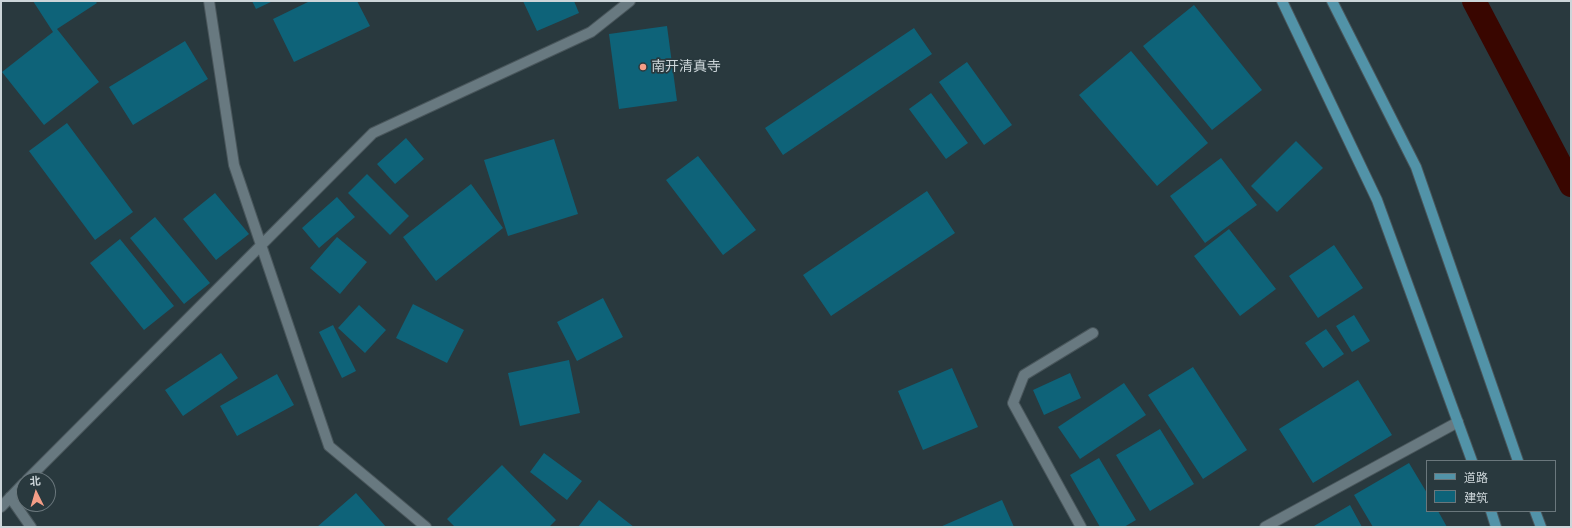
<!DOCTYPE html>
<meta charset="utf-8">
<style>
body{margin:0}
#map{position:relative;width:1572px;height:528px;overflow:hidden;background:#29393e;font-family:"Libre Baskerville","Noto Sans SC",serif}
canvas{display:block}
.frame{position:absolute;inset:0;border:2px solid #ccd5d9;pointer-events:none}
.legend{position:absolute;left:1426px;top:460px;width:130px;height:52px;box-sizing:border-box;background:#29393e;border:1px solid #6a777c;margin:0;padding:5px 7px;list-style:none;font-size:12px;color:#ccd5d9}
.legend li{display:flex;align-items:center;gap:8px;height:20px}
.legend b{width:20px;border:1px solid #6a777c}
.north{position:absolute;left:16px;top:472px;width:40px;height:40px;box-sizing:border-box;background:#29393e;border:1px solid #6a777c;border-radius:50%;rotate:355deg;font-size:11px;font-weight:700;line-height:16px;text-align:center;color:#ccd5d9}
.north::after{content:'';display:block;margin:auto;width:14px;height:18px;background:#f49e87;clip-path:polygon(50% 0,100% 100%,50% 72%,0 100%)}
</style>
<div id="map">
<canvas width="1572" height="528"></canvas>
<div class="frame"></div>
<ul class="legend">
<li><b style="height:5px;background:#5293a8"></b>道路</li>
<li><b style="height:11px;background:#0e6379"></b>建筑</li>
</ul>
<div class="north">北</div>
</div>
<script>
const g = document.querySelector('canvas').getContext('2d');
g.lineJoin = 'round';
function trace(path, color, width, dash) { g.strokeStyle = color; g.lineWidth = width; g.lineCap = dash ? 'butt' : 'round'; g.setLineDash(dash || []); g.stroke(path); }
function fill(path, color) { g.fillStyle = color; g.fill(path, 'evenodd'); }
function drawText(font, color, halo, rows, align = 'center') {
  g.font = font + ' "Libre Baskerville","Noto Sans SC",serif'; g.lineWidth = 3.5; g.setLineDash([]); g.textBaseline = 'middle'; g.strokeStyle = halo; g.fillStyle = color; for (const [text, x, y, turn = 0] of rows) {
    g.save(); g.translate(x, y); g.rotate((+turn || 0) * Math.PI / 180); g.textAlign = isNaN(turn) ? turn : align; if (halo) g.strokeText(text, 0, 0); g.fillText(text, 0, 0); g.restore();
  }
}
const canal = new Path2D(`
 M 1474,1 L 1571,185`);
const building = new Path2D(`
 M 33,1 L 95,1 L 97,3 L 57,29 L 99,82 L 44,125 L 2,72 L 53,32 Z
 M 252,1 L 273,1 L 256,9 Z
 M 310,1 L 357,1 L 370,26 L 294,62 L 273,19 Z
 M 523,1 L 574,1 L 579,13 L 537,31 Z
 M 1194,5 L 1262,90 L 1212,130 L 1143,46 Z
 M 667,26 L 677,101 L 619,109 L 609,34 Z
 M 914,28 L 932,54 L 783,155 L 765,128 Z
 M 185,41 L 208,79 L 133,125 L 109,87 Z
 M 1131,51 L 1208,143 L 1157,186 L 1079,95 Z
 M 967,62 L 1012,125 L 984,145 L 939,82 Z
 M 931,93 L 968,143 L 946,159 L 909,109 Z
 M 67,123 L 133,212 L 95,240 L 29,151 Z
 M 406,138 L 424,159 L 395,184 L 377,164 Z
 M 554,139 L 578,214 L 508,236 L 484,160 Z
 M 1296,141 L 1323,168 L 1277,212 L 1251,186 Z
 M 698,156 L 756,230 L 723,255 L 666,180 Z
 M 1221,158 L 1257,205 L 1205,243 L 1170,196 Z
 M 367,174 L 409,216 L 390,235 L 348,193 Z
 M 471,184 L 503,228 L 436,281 L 403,237 Z
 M 927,191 L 955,233 L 831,316 L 803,275 Z
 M 215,193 L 249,234 L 216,260 L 183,219 Z
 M 337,197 L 355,217 L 319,248 L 302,228 Z
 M 155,217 L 210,283 L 184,304 L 130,238 Z
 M 1229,229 L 1276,289 L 1240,316 L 1194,256 Z
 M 337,237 L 367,262 L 340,294 L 310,268 Z
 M 120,239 L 174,306 L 144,330 L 90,263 Z
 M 1334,245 L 1363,288 L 1318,318 L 1289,276 Z
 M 603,298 L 623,337 L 577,361 L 557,322 Z
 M 413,304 L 464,330 L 447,363 L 396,338 Z
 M 359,305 L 386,330 L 365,353 L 338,328 Z
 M 1354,315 L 1370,341 L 1352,352 L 1336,326 Z
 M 333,325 L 356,371 L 342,378 L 319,332 Z
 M 1326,329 L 1344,354 L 1323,368 L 1305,343 Z
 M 221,353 L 238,378 L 183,416 L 165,390 Z
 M 569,360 L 580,413 L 520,426 L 508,373 Z
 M 1193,367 L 1247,450 L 1203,479 L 1148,395 Z
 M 952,368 L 978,427 L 923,450 L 898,391 Z
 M 1070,373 L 1081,398 L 1044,415 L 1033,390 Z
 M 277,374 L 294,405 L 237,436 L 220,406 Z
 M 1358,380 L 1392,435 L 1313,483 L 1279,429 Z
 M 1124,383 L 1146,415 L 1080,459 L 1058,427 Z
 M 1160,429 L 1194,484 L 1150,511 L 1116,455 Z
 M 544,453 L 582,481 L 567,500 L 530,472 Z
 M 1099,458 L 1136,520 L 1124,527 L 1100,527 L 1070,475 Z
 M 1409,463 L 1427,493 L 1427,511 L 1438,511 L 1447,527 L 1373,527 L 1354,495 Z
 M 502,465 L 556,520 L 549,527 L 455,527 L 447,519 Z
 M 356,493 L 386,527 L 317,527 Z
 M 599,500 L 634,527 L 578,527 Z
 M 1002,500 L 1014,527 L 940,527 Z
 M 1350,505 L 1362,527 L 1315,527 L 1314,526 Z`);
const service = new Path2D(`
 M 1081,527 L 1013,403 L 1024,375 L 1093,333
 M 1265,527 L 1458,422`);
const minor = new Path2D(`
 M 209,1 L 234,165 L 329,446 L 426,527
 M 27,480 L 373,133 L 591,32 L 630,1
 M 10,497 L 31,527
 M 1,507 L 24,483`);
const primary = new Path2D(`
 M 1282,1 L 1377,200 L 1472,461
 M 1332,1 L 1416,167 L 1518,461
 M 1491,511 L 1496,527
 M 1535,511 L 1541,527`);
const markers = [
 [643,67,4,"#f49e87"]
];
const poiNames = [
 ["南开清真寺",651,67]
];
trace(canal, '#390600', 24);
fill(building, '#0e6379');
trace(service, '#49565b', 12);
trace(minor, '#49565b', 12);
trace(primary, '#49565b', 12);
trace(service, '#687980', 10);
trace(minor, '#687980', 10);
trace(primary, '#5293a8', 10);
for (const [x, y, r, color] of markers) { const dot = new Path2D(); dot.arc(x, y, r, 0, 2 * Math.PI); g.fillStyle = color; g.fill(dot); trace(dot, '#29393e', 1.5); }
drawText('14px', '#ccd5d9', '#29393e', poiNames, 'left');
</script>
